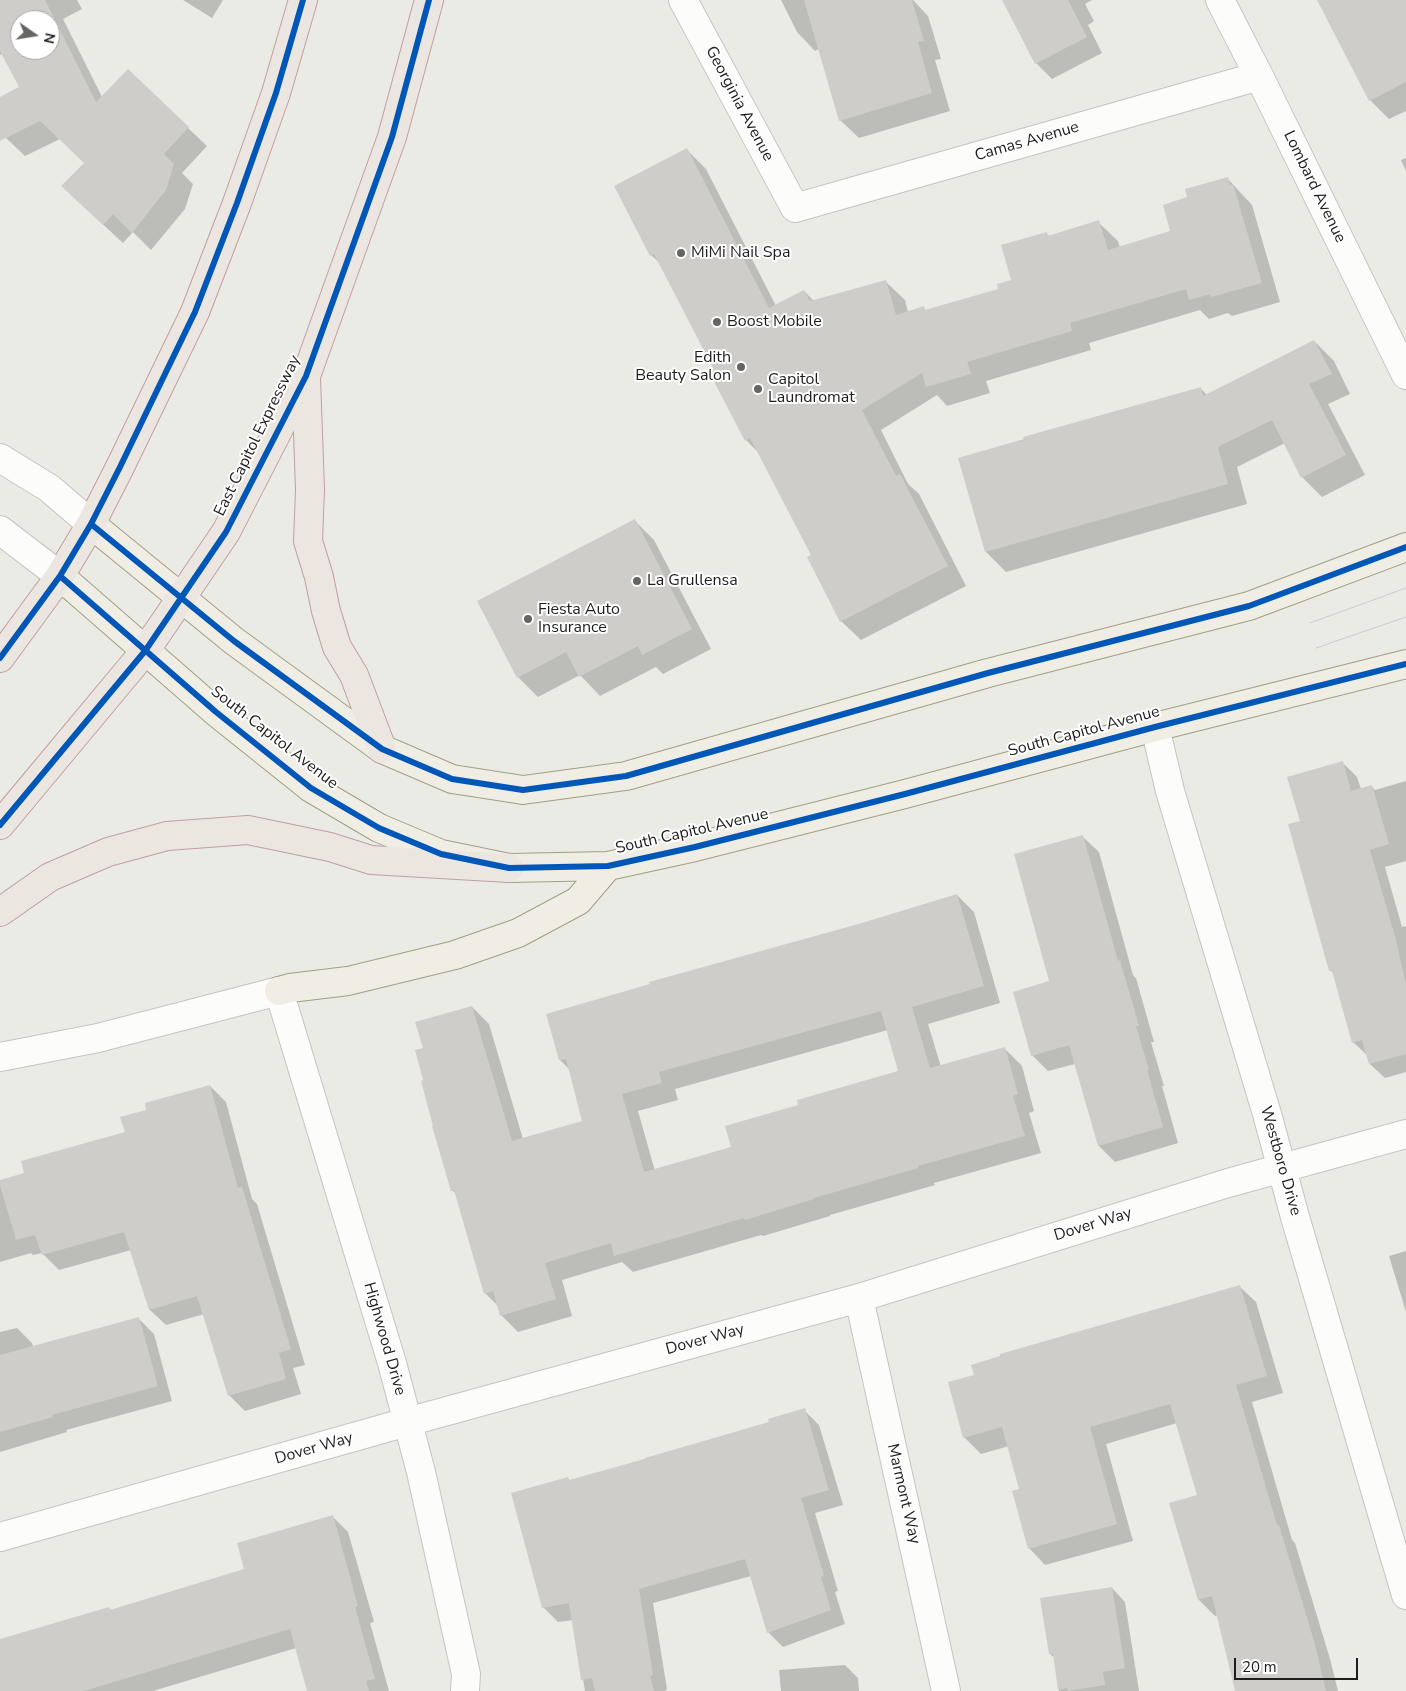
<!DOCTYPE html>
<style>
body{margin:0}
#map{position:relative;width:1406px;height:1691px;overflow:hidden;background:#ebebe6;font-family:"Nunito Sans",sans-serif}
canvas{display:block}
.north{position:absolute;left:10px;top:10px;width:50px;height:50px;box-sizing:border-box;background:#fff;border:1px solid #a5a5a5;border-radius:50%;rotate:103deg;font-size:14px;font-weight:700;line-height:20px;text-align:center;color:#1d1d1d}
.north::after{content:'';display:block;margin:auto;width:18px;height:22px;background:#656563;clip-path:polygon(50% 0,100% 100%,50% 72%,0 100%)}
.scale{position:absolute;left:1234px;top:1658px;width:124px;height:22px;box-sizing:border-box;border:2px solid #1d1d1d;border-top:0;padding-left:6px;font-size:15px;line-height:18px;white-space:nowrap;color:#1d1d1d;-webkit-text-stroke:4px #fff;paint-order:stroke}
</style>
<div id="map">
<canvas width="1406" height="1691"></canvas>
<div class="north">N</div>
<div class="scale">20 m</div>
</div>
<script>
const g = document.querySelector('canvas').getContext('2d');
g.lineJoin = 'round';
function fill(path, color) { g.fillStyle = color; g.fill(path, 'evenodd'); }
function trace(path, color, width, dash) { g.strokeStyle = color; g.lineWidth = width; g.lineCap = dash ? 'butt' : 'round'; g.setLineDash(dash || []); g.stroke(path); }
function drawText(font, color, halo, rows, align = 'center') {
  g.font = font + ' "Nunito Sans",sans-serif'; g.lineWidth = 4; g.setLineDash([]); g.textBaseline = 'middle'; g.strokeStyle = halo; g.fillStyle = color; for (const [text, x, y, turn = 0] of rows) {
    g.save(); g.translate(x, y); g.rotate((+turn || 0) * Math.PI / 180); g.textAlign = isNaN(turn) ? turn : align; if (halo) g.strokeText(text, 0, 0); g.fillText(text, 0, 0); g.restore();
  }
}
const shadow = new Path2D(`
 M 0,0 L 77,0 L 82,9 L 63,19 L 102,97 L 188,128 L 207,146 L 182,173 L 193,184 L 185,209 L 151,250 L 133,232 L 123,243 L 82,205 L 85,163 L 60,139 L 25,156 L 6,138 L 0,125 L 0,99 L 20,88 L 3,53 L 0,55 ZM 20,20 L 50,20 L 50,50 L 20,50 Z
 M 183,0 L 223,0 L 212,18 Z
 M 781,0 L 913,0 L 928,16 L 941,59 L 935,60 L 950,111 L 859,138 L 840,120 L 820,48 L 815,51 L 797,32 Z
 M 1004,0 L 1092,0 L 1085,4 L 1094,21 L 1088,25 L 1102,53 L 1052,79 L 1036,63 Z
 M 1318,0 L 1406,0 L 1406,111 L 1389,119 L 1370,100 Z
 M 687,150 L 706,169 L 776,306 L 804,291 L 814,301 L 885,281 L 905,300 L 908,312 L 923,308 L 927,311 L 1000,290 L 1012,281 L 1046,233 L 1049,236 L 1098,222 L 1118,241 L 1120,248 L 1172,232 L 1188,198 L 1227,178 L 1252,205 L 1280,302 L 1232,316 L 1228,313 L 1209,319 L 1200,310 L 1089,343 L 1091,350 L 986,381 L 990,393 L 947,406 L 937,395 L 881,430 L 908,484 L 919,494 L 966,586 L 861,640 L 841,621 L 812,556 L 759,453 L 746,440 L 716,371 L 661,264 L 651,255 Z
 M 1406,158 L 1406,171 L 1401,160 Z
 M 1314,341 L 1334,361 L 1350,394 L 1328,404 L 1365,475 L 1322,497 L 1302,477 L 1285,443 L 1237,467 L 1247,504 L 1006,572 L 986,552 L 960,459 L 1201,389 L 1207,395 Z
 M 634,520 L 654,540 L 711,649 L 663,674 L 656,667 L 600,696 L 580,675 L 538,697 L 518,677 Z
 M 1342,762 L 1357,777 L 1361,789 L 1371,786 L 1375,790 L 1406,781 L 1406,861 L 1385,867 L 1402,927 L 1406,926 L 1406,1072 L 1385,1078 L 1370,1064 L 1369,1057 L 1353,1042 L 1334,974 L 1331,971 L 1302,822 Z
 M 1082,836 L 1099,852 L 1133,975 L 1136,978 L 1154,1042 L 1151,1042 L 1164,1086 L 1162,1086 L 1178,1143 L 1115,1162 L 1099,1146 L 1075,1064 L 1048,1071 L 1032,1055 L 1050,982 Z
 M 957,895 L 974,912 L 1000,1003 L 928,1024 L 941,1067 L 1005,1049 L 1022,1066 L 1034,1111 L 1029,1113 L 1041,1153 L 934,1183 L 935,1185 L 830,1215 L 830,1216 L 763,1236 L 761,1235 L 633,1272 L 622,1262 L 562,1280 L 572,1316 L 518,1332 L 501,1315 L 499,1307 L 485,1293 L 456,1194 L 452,1190 L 425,1081 L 425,1049 L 472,1007 L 489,1024 L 523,1139 L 584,1122 L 570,1070 L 560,1060 L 863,924 ZM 888,1030 L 900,1072 L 800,1106 L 733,1148 L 655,1171 L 638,1111 L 678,1100 L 675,1089 Z
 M 210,1086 L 226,1102 L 252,1199 L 257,1204 L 305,1365 L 293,1368 L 301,1394 L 245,1411 L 230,1396 L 204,1314 L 166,1325 L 150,1310 L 131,1250 L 59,1270 L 42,1253 L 33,1255 L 31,1253 L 0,1262 L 0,1181 L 26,1174 L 126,1133 L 147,1111 Z
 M 1406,1251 L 1406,1312 L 1389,1256 Z
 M 1239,1286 L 1256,1302 L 1283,1393 L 1252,1402 L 1292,1540 L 1295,1543 L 1330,1659 L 1338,1691 L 1236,1691 L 1218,1615 L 1215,1616 L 1199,1600 L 1199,1495 L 1177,1423 L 1106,1444 L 1133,1541 L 1045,1565 L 1029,1548 L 1020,1490 L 1009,1446 L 981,1454 L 964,1437 Z
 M 139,1319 L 154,1334 L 172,1401 L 66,1430 L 67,1432 L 0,1452 L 0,1332 L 17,1328 L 32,1343 L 33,1347 Z
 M 804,1410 L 819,1425 L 843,1505 L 815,1513 L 838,1591 L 835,1592 L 845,1624 L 783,1647 L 768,1632 L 751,1576 L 653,1603 L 667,1689 L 665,1691 L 585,1691 L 573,1620 L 558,1622 L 543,1607 L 568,1478 L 570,1481 L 771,1422 Z
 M 332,1516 L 348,1532 L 374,1622 L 370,1623 L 389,1691 L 309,1691 L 296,1648 L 153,1691 L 0,1691 L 0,1641 L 109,1608 L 112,1611 L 246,1570 Z
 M 1112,1588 L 1125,1602 L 1139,1691 L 1059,1691 L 1055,1658 L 1050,1654 Z
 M 845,1665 L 858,1678 L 859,1691 L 781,1691 L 779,1670 Z`);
const building = new Path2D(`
 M 0,0 L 45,0 L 96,102 L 128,69 L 189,127 L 164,154 L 174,164 L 166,190 L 132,233 L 113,214 L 103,225 L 61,186 L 84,163 L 40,121 L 0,141 L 0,97 L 19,87 L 0,51 ZM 20,20 L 50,20 L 50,50 L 20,50 Z
 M 804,0 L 912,0 L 924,41 L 918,42 L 932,93 L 839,121 Z
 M 1002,0 L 1068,0 L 1087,37 L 1035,64 Z
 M 1317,0 L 1406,0 L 1406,82 L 1369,101 Z
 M 687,148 L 769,308 L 804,290 L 810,301 L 886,280 L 896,315 L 924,306 L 925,310 L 998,289 L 997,284 L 1011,280 L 1001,245 L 1047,232 L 1048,236 L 1099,220 L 1108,250 L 1170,231 L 1163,205 L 1187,197 L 1185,189 L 1228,177 L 1230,185 L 1233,184 L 1262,283 L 1211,297 L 1210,294 L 1189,300 L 1186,289 L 1070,323 L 1072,331 L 967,362 L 971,374 L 926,387 L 922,373 L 862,410 L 896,476 L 900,474 L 948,566 L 840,622 L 807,557 L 811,555 L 750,438 L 745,441 L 709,372 L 714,370 L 654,254 L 650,256 L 614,186 Z
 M 1314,340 L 1332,374 L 1309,384 L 1346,455 L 1301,478 L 1272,420 L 1218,447 L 1228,484 L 985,552 L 958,458 L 1024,439 L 1023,437 L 1201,387 L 1203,396 Z
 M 635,519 L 692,629 L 642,655 L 638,646 L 579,677 L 566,652 L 517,678 L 477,601 Z
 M 1343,761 L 1351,791 L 1372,785 L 1389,844 L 1370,850 L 1396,940 L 1406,984 L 1406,1054 L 1369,1064 L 1362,1040 L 1352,1043 L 1332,971 L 1329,971 L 1288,824 L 1300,821 L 1287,777 Z
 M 1083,835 L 1118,961 L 1120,960 L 1139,1026 L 1136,1026 L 1149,1070 L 1147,1070 L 1163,1127 L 1098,1146 L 1069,1045 L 1031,1056 L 1013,992 L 1049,981 L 1014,854 Z
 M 957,894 L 984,986 L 912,1007 L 930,1068 L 1005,1047 L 1018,1094 L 1013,1096 L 1025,1136 L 918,1166 L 918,1168 L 814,1198 L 814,1199 L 745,1220 L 744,1218 L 614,1256 L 611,1243 L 545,1263 L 556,1299 L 500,1316 L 493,1291 L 484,1294 L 454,1190 L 451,1191 L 432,1126 L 433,1126 L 421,1081 L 423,1080 L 415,1050 L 423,1048 L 415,1022 L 472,1006 L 512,1141 L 582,1121 L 566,1059 L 559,1060 L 546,1014 L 650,984 L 649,982 L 862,923 ZM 881,1011 L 898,1071 L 797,1100 L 798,1105 L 725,1126 L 731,1147 L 644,1172 L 622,1094 L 662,1083 L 659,1072 Z
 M 210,1085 L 238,1188 L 242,1187 L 291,1349 L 279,1353 L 286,1379 L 228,1396 L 197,1296 L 149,1310 L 124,1232 L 42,1255 L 35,1235 L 16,1240 L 0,1185 L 0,1180 L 24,1173 L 21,1161 L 125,1132 L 120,1117 L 146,1110 L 145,1103 Z
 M 1240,1285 L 1267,1376 L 1236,1385 L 1277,1525 L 1279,1525 L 1314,1641 L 1326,1691 L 1235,1691 L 1212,1596 L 1198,1600 L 1169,1503 L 1197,1495 L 1170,1404 L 1090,1427 L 1117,1524 L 1028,1549 L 1012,1491 L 1019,1489 L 1002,1427 L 963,1438 L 948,1382 L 974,1375 L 971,1365 L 1000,1356 L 1000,1354 Z
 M 139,1317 L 158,1386 L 52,1415 L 53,1417 L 0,1432 L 0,1355 Z
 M 805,1408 L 829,1490 L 801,1498 L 824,1576 L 821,1577 L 831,1610 L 767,1633 L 745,1559 L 639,1589 L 653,1675 L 650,1676 L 654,1691 L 595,1691 L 592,1678 L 581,1680 L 569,1603 L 542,1608 L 511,1493 L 568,1477 L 569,1480 L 645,1459 L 645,1458 L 769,1422 L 768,1419 Z
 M 333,1515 L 358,1606 L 355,1607 L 375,1679 L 366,1681 L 369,1691 L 307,1691 L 290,1629 L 84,1691 L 0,1691 L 0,1639 L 109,1607 L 110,1610 L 244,1569 L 237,1543 Z
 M 1112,1587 L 1125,1668 L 1103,1672 L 1105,1685 L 1068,1691 L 1067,1688 L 1058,1690 L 1053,1654 L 1049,1654 L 1040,1598 Z`);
const minor = new Path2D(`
 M 683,0 L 795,208 L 1259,76
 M 1220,0 L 1259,76 L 1406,375
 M 0,458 L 49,488 L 91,524
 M 0,530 L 60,576
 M 1155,727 L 1170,791 L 1267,1114 L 1295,1217 L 1406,1595
 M 0,1057 L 98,1038 L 279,991 L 392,1363 L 421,1472 L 466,1674 L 465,1691
 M 859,1298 L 946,1691
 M 0,1537 L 407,1422 L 859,1298 L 1228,1183 L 1406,1134`);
const primary = new Path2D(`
 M 91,524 L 234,641 L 382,749 L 452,779 L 523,790 L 626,776 L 988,673 L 1249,606 L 1406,547
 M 60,576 L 216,712 L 311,788 L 379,828 L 441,854 L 509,868 L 608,866 L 695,847 L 905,794 L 1155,727 L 1406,664
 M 279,991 L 290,988 L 348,981 L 455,955 L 518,933 L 578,901 L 608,866`);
const trunk = new Path2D(`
 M 306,377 L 310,489 L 308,541 L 319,577 L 326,611 L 337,647 L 354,675 L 382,749
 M 0,658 L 60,576 L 91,524 L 120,467 L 195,312 L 237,203 L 276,93 L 303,0
 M 0,825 L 145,651 L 226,532 L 306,376 L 392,137 L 429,0
 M 0,912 L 50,877 L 108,852 L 167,836 L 248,830 L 330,847 L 371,860 L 509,868`);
const tram = new Path2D(`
 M 1310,623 L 1406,588
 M 1316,648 L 1406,617`);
const cycleway = new Path2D(`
 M 91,524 L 234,641 L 382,749 L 452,779 L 523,790 L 626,776 L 988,673 L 1249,606 L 1406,547
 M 60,576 L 216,712 L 311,788 L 379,828 L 441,854 L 509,868 L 608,866 L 695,847 L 905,794 L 1155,727 L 1406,664
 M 0,658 L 60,576 L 91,524 L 120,467 L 195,312 L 237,203 L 276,93 L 303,0
 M 0,825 L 145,651 L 226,532 L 306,376 L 392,137 L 429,0`);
const markers = [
 [681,253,5,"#656563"],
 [717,322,5,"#656563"],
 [741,367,5,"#656563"],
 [758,389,5,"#656563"],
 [637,581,5,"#656563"],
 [528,619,5,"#656563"]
];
const streetNames = [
 ["Georginia Avenue",739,104,62],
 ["Camas Avenue",1027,142,-16],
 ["Lombard Avenue",1314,187,64],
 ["East Capitol Expressway",258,436,-64],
 ["South Capitol Avenue",1084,732,-15],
 ["South Capitol Avenue",274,738,38],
 ["South Capitol Avenue",692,832,-13],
 ["Westboro Drive",1280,1161,74],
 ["Dover Way",1093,1225,-17],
 ["Highwood Drive",384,1339,74],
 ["Dover Way",705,1340,-15],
 ["Dover Way",314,1449,-16],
 ["Marmont Way",903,1494,77]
];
const poiNames = [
 ["MiMi Nail Spa",691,253],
 ["Boost Mobile",727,322],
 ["Edith",731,358,"right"],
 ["Beauty Salon",731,376,"right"],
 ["Capitol",768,380],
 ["Laundromat",768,398],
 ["La Grullensa",647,581],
 ["Fiesta Auto",538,610],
 ["Insurance",538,628]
];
fill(shadow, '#0003');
fill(building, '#cecdc9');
trace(minor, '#c4c4c2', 30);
trace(primary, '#a19f83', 30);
trace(trunk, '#c09fa0', 30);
trace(minor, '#fcfcfb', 28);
trace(primary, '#f0eee4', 28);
trace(trunk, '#ece6e1', 28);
trace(tram, '#cacac9', 1);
trace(cycleway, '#0057b8', 6);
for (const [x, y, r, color] of markers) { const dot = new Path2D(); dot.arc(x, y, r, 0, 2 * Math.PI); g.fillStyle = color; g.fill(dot); trace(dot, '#fff', 2); }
drawText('16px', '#1d1d1d', '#fff', streetNames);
drawText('16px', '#1d1d1d', '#fff', poiNames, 'left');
</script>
